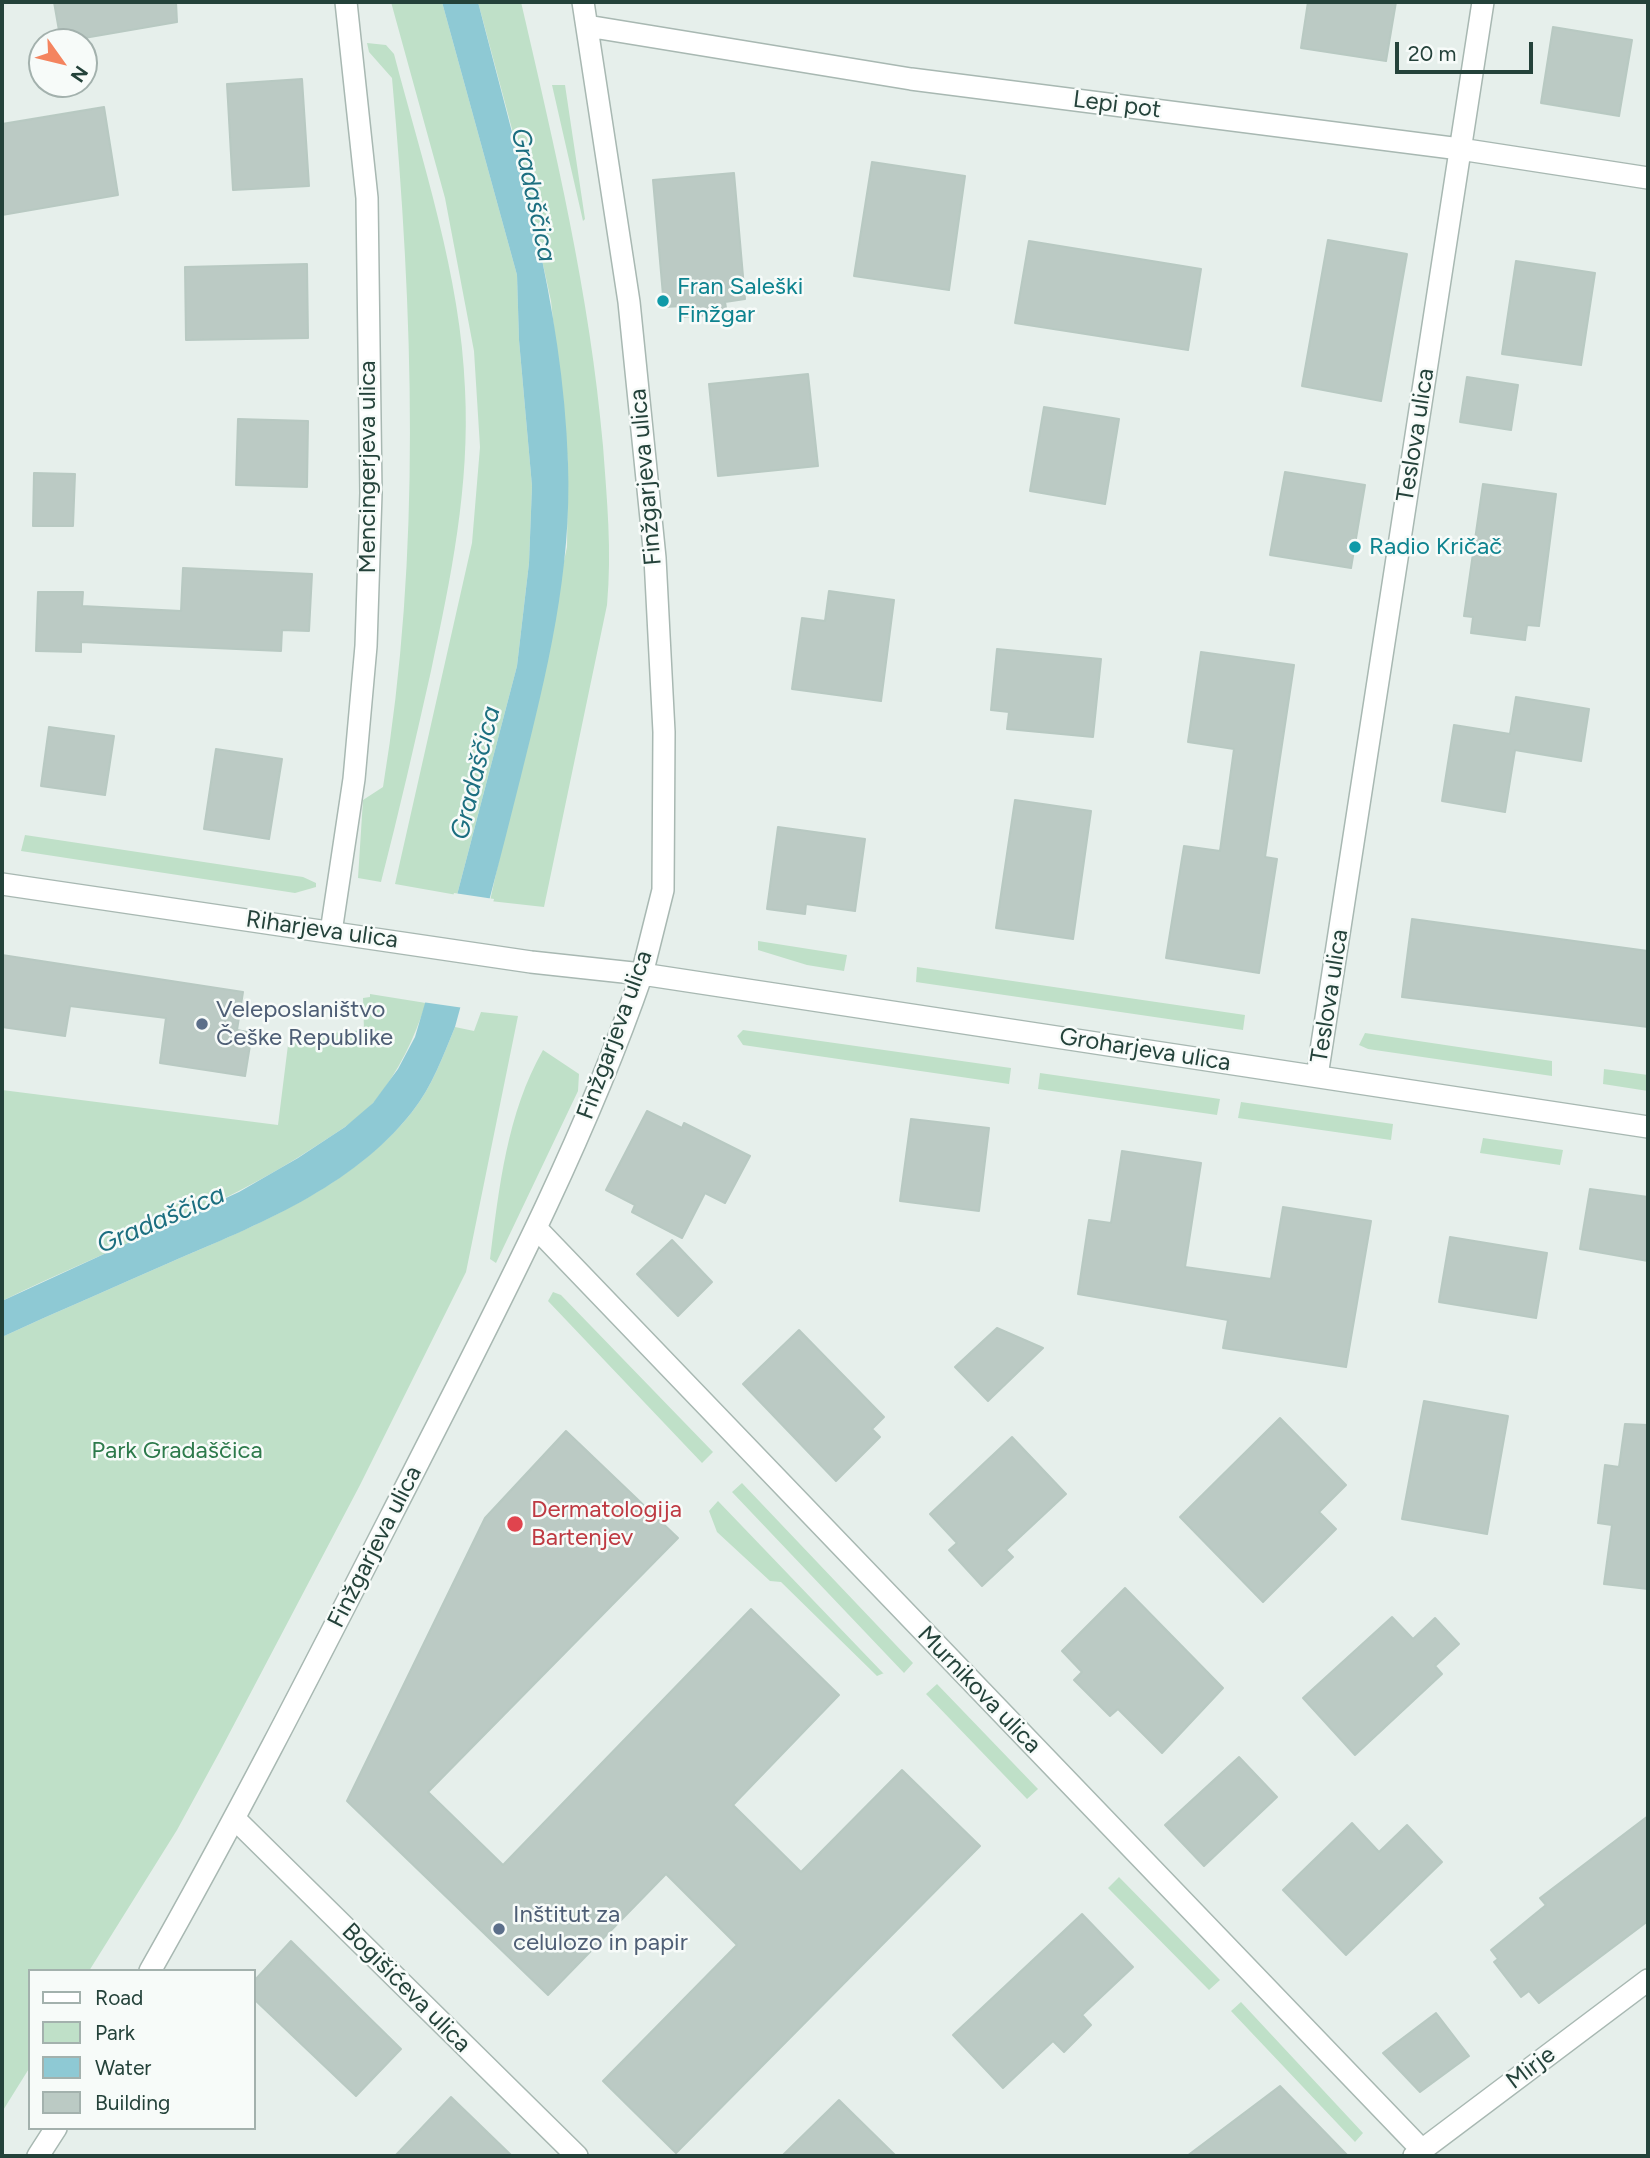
<!DOCTYPE html>
<meta charset="utf-8">
<style>
body{margin:0}
#map{position:relative;width:1650px;height:2158px;overflow:hidden;background:#e6efeb;font-family:Figtree,sans-serif}
canvas{display:block}
.frame{position:absolute;inset:0;border:4px solid #24423a;pointer-events:none}
.legend{position:absolute;left:28px;top:1969px;width:228px;height:161px;box-sizing:border-box;background:#f7fbf9;border:2px solid #a3b1ad;margin:0;padding:9px 12px;list-style:none;font-size:21px;color:#24423a}
.legend li{display:flex;align-items:center;gap:14px;height:35px}
.legend b{width:35px;border:2px solid #a3b1ad}
.north{position:absolute;left:28px;top:28px;width:70px;height:70px;box-sizing:border-box;background:#f7fbf9;border:2px solid #a3b1ad;border-radius:50%;rotate:124deg;font-size:19px;font-weight:700;line-height:28px;text-align:center;color:#24423a}
.north::after{content:'';display:block;margin:auto;width:24px;height:32px;background:#f4845f;clip-path:polygon(50% 0,100% 100%,50% 72%,0 100%)}
.scale{position:absolute;left:1395px;top:42px;width:138px;height:32px;box-sizing:border-box;border:4px solid #24423a;border-top:0;padding-left:9px;font-size:21px;line-height:24px;white-space:nowrap;color:#24423a;-webkit-text-stroke:5px #f7fbf9;paint-order:stroke}
</style>
<div id="map">
<canvas width="1650" height="2158"></canvas>
<div class="frame"></div>
<ul class="legend">
<li><b style="height:9px;background:#fff"></b>Road</li>
<li><b style="height:19px;background:#bfe0c8"></b>Park</li>
<li><b style="height:19px;background:#8ec9d4"></b>Water</li>
<li><b style="height:19px;background:#bbcac4"></b>Building</li>
</ul>
<div class="north">N</div>
<div class="scale">20 m</div>
</div>
<script>
const g = document.querySelector('canvas').getContext('2d');
g.lineJoin = 'round';
function fill(path, color) { g.fillStyle = color; g.fill(path, 'evenodd'); }
function trace(path, color, width, dash) { g.strokeStyle = color; g.lineWidth = width; g.lineCap = dash ? 'butt' : 'round'; g.setLineDash(dash || []); g.stroke(path); }
function drawText(font, color, halo, rows, align = 'center') {
  g.font = font + ' Figtree,sans-serif'; g.lineWidth = 5; g.setLineDash([]); g.textBaseline = 'middle'; g.strokeStyle = halo; g.fillStyle = color; for (const [text, x, y, turn = 0] of rows) {
    g.save(); g.translate(x, y); g.rotate((+turn || 0) * Math.PI / 180); g.textAlign = isNaN(turn) ? turn : align; if (halo) g.strokeText(text, 0, 0); g.fillText(text, 0, 0); g.restore();
  }
}
const green = new Path2D(`
 M 391,2 L 442,2 L 517,275 L 519,340 L 532,486 L 529,563 L 517,666 L 457,895 L 395,884 L 472,543 L 480,447 L 474,351 L 445,198 Z
 M 478,2 L 521,2 C 555,149 590,295 603,446 C 607,501 612,550 607,605 L 544,907 L 490,901 L 567,547 L 568,463 L 551,301 L 520,159 Z
 M 367,43 L 386,45 L 394,54 C 422,161 461,277 465,389 C 470,486 451,578 431,671 C 415,742 399,812 381,882 L 358,878 L 363,800 L 383,787 C 422,554 413,312 392,78 L 369,52 Z
 M 552,85 L 565,85 L 585,219 L 583,221 Z
 M 25,835 L 303,877 L 316,883 L 316,887 L 295,893 L 21,851 Z
 M 758,941 L 847,955 L 844,971 L 807,965 L 758,950 Z
 M 917,967 L 1245,1015 L 1243,1030 L 916,982 Z
 M 370,994 L 426,1003 C 414,1039 399,1071 375,1101 C 359,1119 336,1133 316,1146 C 219,1210 106,1250 2,1301 L 2,1090 L 278,1125 L 289,1037 L 364,1030 L 363,998 L 370,997 Z
 M 481,1012 L 518,1016 L 466,1272 L 360,1485 L 219,1753 L 177,1830 L 89,1971 L 30,1971 L 30,2067 L 2,2112 L 2,1337 C 58,1311 115,1287 171,1262 C 257,1225 352,1187 412,1112 C 432,1087 443,1056 455,1027 L 474,1031 Z
 M 743,1030 L 1011,1068 L 1009,1084 L 743,1045 L 737,1036 Z
 M 1365,1033 L 1552,1061 L 1552,1076 L 1368,1049 L 1359,1045 Z
 M 543,1050 L 579,1074 L 578,1091 L 496,1263 L 490,1259 C 499,1188 507,1113 543,1050 Z
 M 1604,1069 L 1648,1075 L 1648,1091 L 1603,1084 Z
 M 1040,1073 L 1220,1099 L 1217,1115 L 1038,1089 Z
 M 1241,1102 L 1393,1124 L 1391,1140 L 1238,1118 Z
 M 1483,1138 L 1563,1150 L 1560,1165 L 1480,1153 Z
 M 553,1292 L 561,1295 L 713,1452 L 702,1463 L 548,1301 Z
 M 742,1483 L 913,1663 L 904,1673 L 732,1492 Z
 M 718,1501 L 883,1673 L 884,1673 L 877,1676 L 781,1582 L 770,1581 L 717,1532 L 709,1511 Z
 M 937,1684 L 1038,1789 L 1027,1799 L 926,1694 Z
 M 1119,1877 L 1220,1980 L 1209,1990 L 1108,1888 Z
 M 1241,2002 L 1363,2133 L 1355,2142 L 1231,2011 Z`);
const water = new Path2D(`
 M 442,2 L 478,2 C 517,154 563,305 568,463 C 572,571 547,673 521,776 C 500,860 478,944 455,1027 C 443,1056 432,1087 412,1112 C 352,1188 257,1225 171,1262 C 115,1287 58,1311 2,1337 L 2,1301 L 239,1192 L 298,1158 L 345,1127 L 373,1103 L 398,1069 L 415,1037 L 457,895 L 517,666 L 529,563 L 532,486 L 519,340 L 517,275 Z`);
const pier = new Path2D(`
 M 454,893 L 494,899 L 464,1008 L 422,1002 Z`);
const building = new Path2D(`
 M 54,2 L 176,2 L 177,22 L 61,42 Z
 M 1308,2 L 1396,2 L 1386,61 L 1301,48 Z
 M 1553,27 L 1632,40 L 1619,116 L 1541,103 Z
 M 302,79 L 309,186 L 233,190 L 227,84 Z
 M 104,107 L 118,195 L 2,215 L 2,124 Z
 M 872,162 L 965,176 L 949,290 L 854,276 Z
 M 734,173 L 745,299 L 725,302 L 727,314 L 684,317 L 684,306 L 664,307 L 653,180 Z
 M 1328,240 L 1407,254 L 1381,401 L 1302,386 Z
 M 1029,241 L 1201,269 L 1188,350 L 1015,323 Z
 M 1516,261 L 1595,273 L 1581,365 L 1502,354 Z
 M 307,264 L 308,338 L 186,340 L 185,267 Z
 M 808,374 L 818,466 L 718,476 L 709,384 Z
 M 1467,377 L 1518,385 L 1511,430 L 1460,422 Z
 M 1044,407 L 1119,419 L 1105,504 L 1030,491 Z
 M 238,419 L 308,421 L 307,487 L 236,485 Z
 M 1285,472 L 1365,485 L 1351,568 L 1270,555 Z
 M 34,473 L 75,474 L 73,526 L 33,526 Z
 M 1483,484 L 1556,494 L 1539,626 L 1527,625 L 1525,640 L 1471,633 L 1473,617 L 1464,616 Z
 M 183,568 L 312,574 L 309,631 L 282,630 L 281,651 L 81,642 L 81,652 L 36,651 L 38,592 L 83,592 L 82,606 L 181,611 Z
 M 829,591 L 894,600 L 881,701 L 792,689 L 802,618 L 825,621 Z
 M 997,649 L 1101,659 L 1093,737 L 1007,729 L 1009,712 L 991,710 Z
 M 1201,652 L 1294,665 L 1265,857 L 1277,859 L 1259,973 L 1166,958 L 1184,846 L 1220,851 L 1234,749 L 1188,742 Z
 M 1516,697 L 1589,709 L 1581,761 L 1515,750 L 1505,812 L 1442,801 L 1454,725 L 1510,734 Z
 M 49,727 L 114,736 L 105,795 L 41,786 Z
 M 216,749 L 282,759 L 269,839 L 204,829 Z
 M 1015,800 L 1091,811 L 1073,939 L 996,928 Z
 M 778,827 L 865,839 L 855,911 L 806,904 L 805,914 L 767,909 Z
 M 1412,919 L 1648,951 L 1648,1027 L 1402,997 Z
 M 2,955 L 243,992 L 237,1030 L 252,1033 L 245,1076 L 160,1063 L 166,1018 L 70,1006 L 65,1036 L 2,1027 Z
 M 647,1111 L 682,1128 L 684,1123 L 750,1156 L 725,1203 L 705,1193 L 682,1238 L 632,1212 L 635,1205 L 606,1190 Z
 M 911,1119 L 989,1128 L 979,1211 L 900,1201 Z
 M 1122,1151 L 1201,1163 L 1185,1267 L 1271,1279 L 1283,1207 L 1371,1221 L 1346,1367 L 1223,1348 L 1228,1320 L 1078,1294 L 1089,1220 L 1111,1223 Z
 M 1590,1189 L 1648,1197 L 1648,1261 L 1580,1249 Z
 M 1450,1237 L 1547,1253 L 1536,1318 L 1439,1302 Z
 M 672,1240 L 712,1282 L 678,1316 L 637,1274 Z
 M 997,1328 L 1043,1348 L 988,1401 L 955,1367 Z
 M 799,1330 L 884,1417 L 872,1429 L 880,1437 L 836,1481 L 743,1384 Z
 M 1424,1401 L 1508,1416 L 1487,1534 L 1402,1519 Z
 M 1280,1418 L 1346,1485 L 1319,1512 L 1336,1529 L 1263,1602 L 1180,1517 Z
 M 1625,1424 L 1648,1425 L 1648,1589 L 1604,1584 L 1612,1525 L 1598,1523 L 1605,1465 L 1619,1467 Z
 M 566,1431 L 678,1538 L 428,1792 L 503,1865 L 751,1609 L 839,1695 L 733,1805 L 801,1872 L 902,1770 L 980,1846 L 676,2153 L 603,2081 L 737,1945 L 666,1874 L 548,1995 L 347,1801 L 485,1518 Z
 M 1012,1437 L 1066,1494 L 1006,1550 L 1013,1557 L 982,1586 L 949,1550 L 957,1543 L 930,1514 Z
 M 1125,1588 L 1223,1688 L 1162,1753 L 1118,1709 L 1110,1716 L 1074,1680 L 1082,1672 L 1062,1651 Z
 M 1392,1617 L 1413,1639 L 1435,1618 L 1459,1644 L 1435,1666 L 1442,1674 L 1355,1755 L 1303,1698 Z
 M 1239,1757 L 1277,1797 L 1204,1866 L 1165,1825 Z
 M 1648,1816 L 1648,1921 L 1539,2003 L 1529,1991 L 1521,1997 L 1494,1962 L 1498,1959 L 1491,1950 L 1546,1905 L 1540,1898 Z
 M 1352,1823 L 1379,1852 L 1407,1825 L 1442,1862 L 1346,1955 L 1283,1890 Z
 M 1082,1914 L 1133,1967 L 1082,2015 L 1091,2025 L 1064,2052 L 1053,2041 L 1003,2088 L 953,2035 Z
 M 291,1941 L 401,2049 L 356,2096 L 254,1999 L 254,1981 Z
 M 1436,2013 L 1469,2056 L 1420,2092 L 1383,2053 Z
 M 1280,2086 L 1348,2156 L 1187,2156 Z
 M 451,2097 L 512,2156 L 395,2156 Z
 M 839,2100 L 896,2156 L 782,2156 Z`);
const minor = new Path2D(`
 M 583,2 L 629,302 L 655,558 L 664,732 L 663,890 L 642,974
 M 587,26 L 911,79 L 1460,149 L 1648,178
 M 331,932 L 354,779 L 366,646 L 371,493 L 367,198 L 346,2
 M 1317,1076 L 1483,2
 M 537,1229 L 1422,2150
 M 236,1820 L 577,2156`);
const tertiary = new Path2D(`
 M 2,884 L 531,962 L 642,974 L 1648,1127
 M 150,1971 C 243,1807 328,1639 414,1471 C 497,1308 582,1147 642,974
 M 38,2156 L 56,2128
 M 1414,2156 L 1648,1980`);
const markers = [
 [663,301,7,"#0f9aa8"],
 [1355,547,7,"#0f9aa8"],
 [202,1024,7,"#5c6f8a"],
 [515,1524,9,"#e0444e"],
 [499,1929,7,"#5c6f8a"]
];
const streetNames = [
 ["Lepi pot",1117,105,7],
 ["Teslova ulica",1416,435,-81],
 ["Mencingerjeva ulica",368,467,-90],
 ["Finžgarjeva ulica",646,477,-95],
 ["Riharjeva ulica",322,930,8],
 ["Teslova ulica",1330,996,-81],
 ["Finžgarjeva ulica",615,1035,-70],
 ["Groharjeva ulica",1145,1050,9],
 ["Finžgarjeva ulica",375,1547,-63],
 ["Murnikova ulica",979,1690,46],
 ["Bogišićeva ulica",406,1988,45],
 ["Mirje",1531,2068,-37]
];
const cultureNames = [
 ["Fran Saleški",677,287],
 ["Finžgar",677,315],
 ["Radio Kričač",1369,547]
];
const serviceNames = [
 ["Veleposlaništvo",216,1010],
 ["Češke Republike",216,1038],
 ["Inštitut za",513,1915],
 ["celulozo in papir",513,1943]
];
const parkNames = [
 ["Park Gradaščica",177,1451]
];
const healthNames = [
 ["Dermatologija",531,1510],
 ["Bartenjev",531,1538]
];
const waterNames = [
 ["Gradaščica",533,195,78],
 ["Gradaščica",476,773,-76],
 ["Gradaščica",161,1220,-23]
];
fill(green, '#bfe0c8');
fill(water, '#8ec9d4');
fill(pier, '#e6efeb');
fill(building, '#bbcac4');
trace(building, '#b8c9c2', 2);
trace(minor, '#a8b8b2', 24);
trace(tertiary, '#a8b8b2', 24);
trace(minor, '#fff', 21);
trace(tertiary, '#fff', 21);
for (const [x, y, r, color] of markers) { const dot = new Path2D(); dot.arc(x, y, r, 0, 2 * Math.PI); g.fillStyle = color; g.fill(dot); trace(dot, '#f7fbf9', 2.5); }
drawText('24px', '#24423a', '#f7fbf9', streetNames);
drawText('24px', '#0d838f', '#f7fbf9', cultureNames, 'left');
drawText('24px', '#4e5e75', '#f7fbf9', serviceNames, 'left');
drawText('24px', '#2d7a4b', '#f7fbf9', parkNames);
drawText('24px', '#be3a42', '#f7fbf9', healthNames, 'left');
drawText('italic 26px', '#1c6f80', '#f7fbf9', waterNames);
</script>
